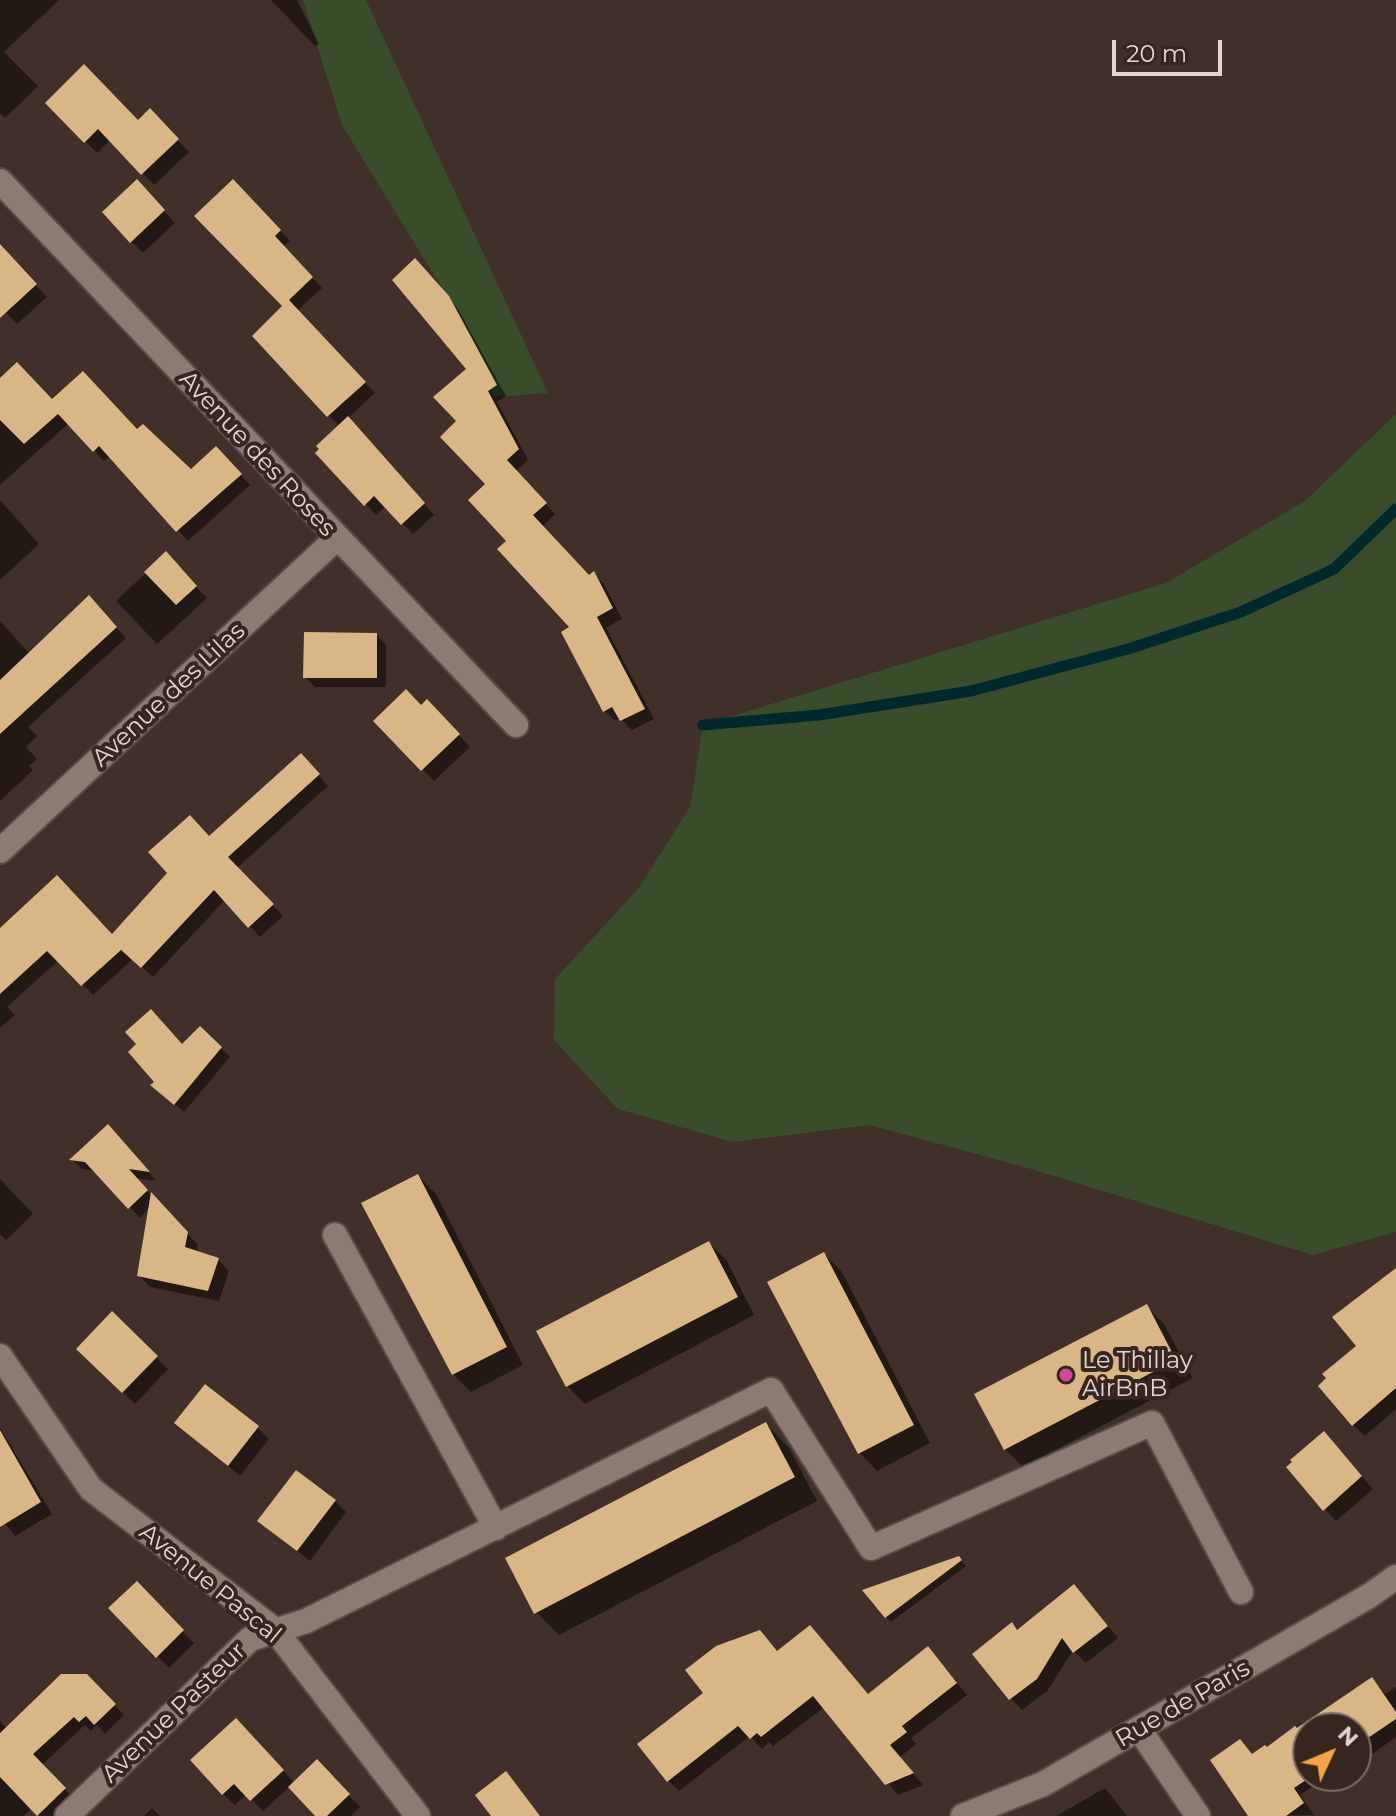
<!DOCTYPE html>
<style>
body{margin:0}
#map{position:relative;width:1396px;height:1816px;overflow:hidden;background:#413029;font-family:Montserrat,sans-serif}
canvas{display:block}
.north{position:absolute;left:1292px;top:1712px;width:80px;height:80px;box-sizing:border-box;background:#37261f;border:2px solid #7b6c66;border-radius:50%;rotate:46deg;font-size:22px;font-weight:700;line-height:32px;text-align:center;color:#e1d5d1}
.north::after{content:'';display:block;margin:auto;width:28px;height:36px;background:#f6a247;clip-path:polygon(50% 0,100% 100%,50% 72%,0 100%)}
.scale{position:absolute;left:1112px;top:40px;width:110px;height:36px;box-sizing:border-box;border:4px solid #e1d5d1;border-top:0;padding-left:10px;font-size:24px;line-height:28px;white-space:nowrap;color:#e1d5d1;-webkit-text-stroke:6px #37261f;paint-order:stroke}
</style>
<div id="map">
<canvas width="1396" height="1816"></canvas>
<div class="north">N</div>
<div class="scale">20 m</div>
</div>
<script>
const g = document.querySelector('canvas').getContext('2d');
g.lineJoin = 'round';
function fill(path, color) { g.fillStyle = color; g.fill(path, 'evenodd'); }
function trace(path, color, width, dash) { g.strokeStyle = color; g.lineWidth = width; g.lineCap = dash ? 'butt' : 'round'; g.setLineDash(dash || []); g.stroke(path); }
function drawText(font, color, halo, rows, align = 'center') {
  g.font = font + ' Montserrat,sans-serif'; g.lineWidth = 8; g.setLineDash([]); g.textBaseline = 'middle'; g.strokeStyle = halo; g.fillStyle = color; for (const [text, x, y, turn = 0] of rows) {
    g.save(); g.translate(x, y); g.rotate((+turn || 0) * Math.PI / 180); g.textAlign = isNaN(turn) ? turn : align; if (halo) g.strokeText(text, 0, 0); g.fillText(text, 0, 0); g.restore();
  }
}
const green = new Path2D(`
 M 303,0 L 366,0 L 548,393 L 494,397 L 458,314 L 342,125 Z
 M 1396,414 L 1396,1232 L 1313,1255 L 1021,1166 L 869,1125 L 733,1142 L 618,1109 L 554,1040 L 555,979 L 638,889 L 690,807 L 703,725 L 1166,583 L 1305,501 Z`);
const shadow = new Path2D(`
 M 0,0 L 59,0 L 4,52 L 38,86 L 5,118 L 0,113 Z
 M 271,0 L 297,0 L 319,44 L 315,46 Z
 M 48,103 L 138,123 L 150,111 L 189,152 L 154,185 L 110,140 L 97,153 Z
 M 233,182 L 290,241 L 283,247 L 322,288 L 297,311 L 375,393 L 348,418 L 434,515 L 413,534 L 386,506 L 376,515 L 366,504 L 340,427 L 254,336 L 285,306 Z
 M 148,193 L 175,223 L 143,253 L 131,241 Z
 M 0,246 L 47,297 L 17,324 L 0,306 Z
 M 425,271 L 458,309 L 506,396 L 497,402 L 528,460 L 516,471 L 555,514 L 542,527 L 589,578 L 594,574 L 604,584 L 622,619 L 606,628 L 654,719 L 632,730 L 620,718 L 615,721 L 605,711 L 572,628 L 508,541 L 488,484 L 459,421 L 468,369 Z
 M 0,381 L 137,431 L 191,472 L 216,449 L 250,485 L 188,541 L 110,456 L 104,461 L 69,423 L 0,485 Z
 M 0,500 L 39,544 L 0,580 Z
 M 166,554 L 207,598 L 157,644 L 116,601 Z
 M 99,608 L 126,638 L 28,727 L 37,736 L 26,747 L 37,759 L 29,766 L 33,770 L 0,801 L 0,621 L 30,654 Z
 M 377,635 L 386,645 L 386,687 L 315,687 L 305,677 Z
 M 427,702 L 470,747 L 434,781 L 376,721 L 421,708 Z
 M 311,766 L 328,786 L 237,868 L 283,916 L 260,937 L 225,900 L 153,977 L 133,959 L 93,995 L 59,960 L 7,1007 L 15,1015 L 0,1028 L 0,930 L 113,936 L 210,839 Z
 M 200,1028 L 230,1057 L 184,1112 L 162,1094 L 139,1044 L 182,1046 Z
 M 118,1137 L 156,1181 L 135,1178 L 198,1245 L 197,1253 L 218,1260 L 229,1271 L 219,1301 L 150,1287 L 139,1275 L 150,1207 L 140,1218 L 96,1171 L 82,1169 L 72,1160 Z
 M 418,1176 L 436,1194 L 523,1365 L 471,1392 L 453,1374 Z
 M 0,1179 L 33,1214 L 6,1240 L 0,1234 Z
 M 709,1243 L 727,1261 L 754,1315 L 585,1404 L 567,1386 Z
 M 824,1254 L 842,1272 L 930,1443 L 877,1471 L 860,1453 Z
 M 1396,1272 L 1396,1409 L 1365,1436 L 1353,1425 L 1329,1378 L 1358,1347 Z
 M 1146,1306 L 1164,1324 L 1193,1378 L 1023,1467 L 1005,1449 Z
 M 112,1314 L 168,1369 L 135,1404 L 78,1349 Z
 M 177,1423 L 257,1427 L 269,1439 L 240,1476 Z
 M 766,1424 L 789,1448 L 817,1501 L 559,1635 L 536,1612 Z
 M 0,1428 L 52,1514 L 15,1536 L 0,1518 Z
 M 1335,1445 L 1373,1489 L 1336,1521 L 1325,1509 Z
 M 335,1501 L 346,1512 L 310,1561 L 260,1521 Z
 M 959,1558 L 966,1566 L 891,1622 L 886,1617 Z
 M 136,1583 L 194,1643 L 169,1668 L 111,1608 Z
 M 1085,1598 L 1118,1638 L 1086,1663 L 1073,1650 L 1048,1690 L 1022,1710 L 1011,1698 L 1018,1632 Z
 M 778,1653 L 869,1696 L 939,1660 L 967,1695 L 911,1738 L 916,1744 L 900,1757 L 923,1785 L 898,1795 L 825,1707 L 773,1746 L 769,1742 L 762,1749 L 750,1736 L 679,1791 L 668,1780 Z
 M 86,1676 L 124,1715 L 105,1734 L 97,1725 L 91,1731 L 85,1725 L 42,1765 L 75,1800 L 58,1816 L 40,1816 L 32,1808 L 24,1816 L 0,1816 L 0,1721 L 7,1729 Z
 M 1372,1680 L 1385,1694 L 1396,1687 L 1396,1737 L 1368,1757 L 1364,1752 L 1356,1757 L 1356,1728 L 1308,1728 L 1308,1776 L 1328,1776 L 1300,1795 L 1314,1815 L 1251,1816 L 1240,1741 L 1253,1755 L 1267,1750 Z
 M 247,1733 L 295,1783 L 317,1762 L 360,1807 L 351,1816 L 318,1816 L 290,1786 L 263,1811 L 247,1794 L 235,1805 L 223,1794 Z
 M 1105,1788 L 1127,1816 L 1056,1816 Z
 M 152,1808 L 160,1816 L 144,1816 Z`);
const stream = new Path2D(`
 M 703,725 L 819,715 L 971,691 L 1128,649 L 1241,612 L 1334,569 L 1396,509`);
const building = new Path2D(`
 M 84,64 L 138,120 L 150,108 L 179,139 L 141,175 L 98,129 L 84,143 L 45,103 Z
 M 137,179 L 165,210 L 130,243 L 102,212 Z
 M 233,179 L 281,230 L 275,236 L 313,277 L 289,300 L 366,382 L 327,417 L 252,336 L 282,306 L 194,216 Z
 M 0,244 L 37,284 L 0,318 Z
 M 415,258 L 449,296 L 497,385 L 488,391 L 519,449 L 507,460 L 547,503 L 533,515 L 589,575 L 594,571 L 613,608 L 597,617 L 645,709 L 620,721 L 612,707 L 603,712 L 561,632 L 569,627 L 497,549 L 506,541 L 468,500 L 485,484 L 440,437 L 456,421 L 433,397 L 466,369 L 392,280 Z
 M 17,362 L 52,399 L 83,371 L 137,429 L 143,424 L 191,469 L 216,446 L 242,474 L 176,532 L 99,446 L 93,452 L 58,414 L 24,444 L 0,420 L 0,378 Z
 M 348,416 L 425,503 L 401,525 L 374,496 L 364,506 L 315,453 L 319,449 L 316,446 Z
 M 166,551 L 197,586 L 176,605 L 144,572 Z
 M 89,595 L 117,627 L 0,734 L 0,680 Z
 M 304,632 L 377,633 L 377,678 L 303,678 Z
 M 406,689 L 421,705 L 427,699 L 460,734 L 421,771 L 373,721 Z
 M 301,753 L 320,774 L 228,857 L 274,904 L 248,928 L 214,890 L 141,968 L 121,950 L 81,986 L 47,951 L 0,994 L 0,928 L 57,875 L 112,934 L 167,873 L 148,852 L 190,815 L 209,836 Z
 M 151,1009 L 182,1044 L 200,1026 L 222,1047 L 174,1105 L 150,1085 L 154,1082 L 128,1052 L 136,1044 L 125,1032 Z
 M 108,1124 L 150,1172 L 129,1169 L 148,1190 L 128,1209 L 85,1162 L 69,1160 Z
 M 418,1174 L 507,1347 L 452,1375 L 361,1203 Z
 M 151,1192 L 188,1232 L 185,1247 L 219,1258 L 208,1291 L 137,1276 Z
 M 709,1241 L 738,1297 L 566,1387 L 536,1331 Z
 M 824,1252 L 914,1425 L 858,1454 L 767,1282 Z
 M 1396,1268 L 1396,1388 L 1352,1426 L 1318,1386 L 1326,1378 L 1322,1374 L 1356,1346 L 1332,1317 Z
 M 1147,1304 L 1176,1360 L 1004,1450 L 974,1394 Z
 M 112,1311 L 158,1356 L 122,1393 L 76,1349 Z
 M 205,1384 L 259,1426 L 228,1466 L 174,1423 Z
 M 766,1422 L 795,1477 L 534,1614 L 505,1558 Z
 M 0,1430 L 41,1502 L 0,1527 Z
 M 1324,1431 L 1362,1476 L 1323,1511 L 1286,1467 L 1292,1462 L 1290,1460 Z
 M 296,1470 L 336,1500 L 297,1551 L 257,1521 Z
 M 959,1556 L 962,1560 L 885,1618 L 862,1590 Z
 M 137,1581 L 184,1630 L 156,1658 L 108,1608 Z
 M 1074,1584 L 1108,1626 L 1073,1653 L 1062,1638 L 1037,1679 L 1009,1700 L 972,1654 L 1012,1622 L 1017,1630 Z
 M 810,1625 L 868,1694 L 928,1646 L 957,1683 L 902,1726 L 907,1732 L 890,1745 L 914,1773 L 885,1785 L 813,1696 L 761,1737 L 757,1733 L 750,1739 L 738,1726 L 667,1782 L 637,1744 L 703,1693 L 685,1670 L 716,1646 L 760,1630 L 777,1651 Z
 M 61,1674 L 87,1674 L 116,1704 L 94,1725 L 86,1716 L 79,1722 L 74,1717 L 33,1754 L 66,1788 L 37,1816 L 0,1777 L 0,1733 Z
 M 1372,1677 L 1396,1712 L 1396,1719 L 1356,1746 L 1356,1728 L 1308,1728 L 1308,1776 L 1312,1776 L 1294,1788 L 1304,1803 L 1286,1816 L 1248,1816 L 1210,1760 L 1240,1739 L 1252,1754 L 1265,1745 L 1267,1747 L 1295,1726 L 1297,1728 Z
 M 236,1718 L 284,1770 L 250,1801 L 234,1784 L 222,1795 L 190,1760 Z
 M 317,1759 L 350,1794 L 327,1816 L 315,1816 L 288,1787 Z
 M 506,1771 L 540,1816 L 491,1816 L 475,1795 Z`);
const minor = new Path2D(`
 M 0,181 L 516,725
 M 0,851 L 337,538
 M 335,1235 L 496,1528
 M 0,1356 L 91,1489 L 275,1630 L 418,1816
 M 1139,1729 L 1198,1816
 M 67,1816 L 250,1639 L 306,1621 L 771,1390 L 871,1548 L 1152,1423 L 1241,1592
 M 963,1816 L 1043,1784 L 1369,1596 L 1396,1577`);
const markers = [
 [1066,1375,8,"#d1479c"]
];
const streetNames = [
 ["Avenue des Roses",257,454,47],
 ["Avenue des Lilas",169,695,-43],
 ["Avenue Pascal",210,1584,39],
 ["Rue de Paris",1183,1704,-30],
 ["Avenue Pasteur",174,1713,-44]
];
const poiNames = [
 ["Le Thillay",1082,1361],
 ["AirBnB",1082,1389]
];
fill(green, '#394d2b');
fill(shadow, '#0007');
trace(stream, '#00292e', 11);
fill(building, '#d9b686');
trace(minor, '#5b4c47', 28);
trace(minor, '#8f7a73', 24);
for (const [x, y, r, color] of markers) { const dot = new Path2D(); dot.arc(x, y, r, 0, 2 * Math.PI); g.fillStyle = color; g.fill(dot); trace(dot, '#37261f', 3); }
drawText('24px', '#e1d5d1', '#37261f', streetNames);
drawText('24px', '#e1d5d1', '#37261f', poiNames, 'left');
</script>
